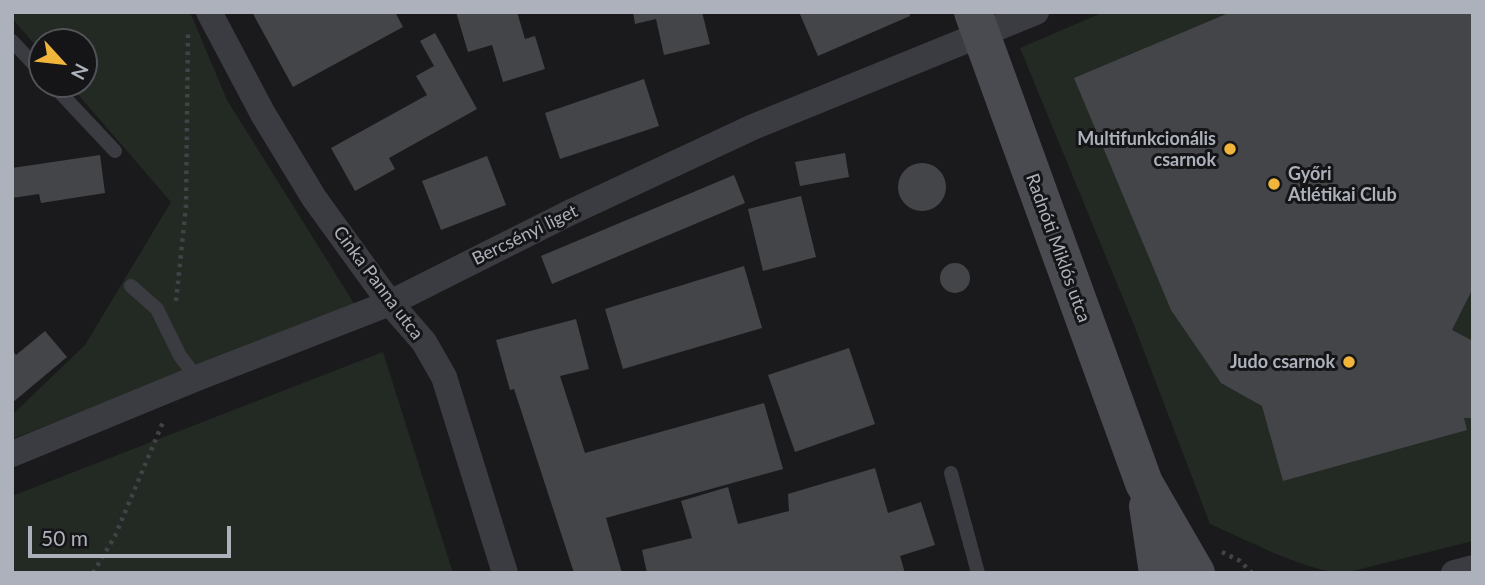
<!DOCTYPE html>
<meta charset="utf-8">
<style>
body{margin:0}
#map{position:relative;width:1485px;height:585px;overflow:hidden;background:#1a1a1c;font-family:Lato,sans-serif}
canvas{display:block}
.frame{position:absolute;inset:0;border:14px solid #acb1bb;pointer-events:none}
.north{position:absolute;left:28px;top:28px;width:70px;height:70px;box-sizing:border-box;background:#151517;border:2px solid #515359;border-radius:50%;rotate:117deg;font-size:19px;font-weight:700;line-height:28px;text-align:center;color:#acb1bb}
.north::after{content:'';display:block;margin:auto;width:24px;height:32px;background:#f2b53c;clip-path:polygon(50% 0,100% 100%,50% 72%,0 100%)}
.scale{position:absolute;left:28px;top:526px;width:203px;height:32px;box-sizing:border-box;border:4px solid #acb1bb;border-top:0;padding-left:9px;font-size:21px;line-height:24px;white-space:nowrap;color:#acb1bb;-webkit-text-stroke:5px #151517;paint-order:stroke}
</style>
<div id="map">
<canvas width="1485" height="585"></canvas>
<div class="frame"></div>
<div class="north">N</div>
<div class="scale">50 m</div>
</div>
<script>
const g = document.querySelector('canvas').getContext('2d');
g.lineJoin = 'round';
function fill(path, color) { g.fillStyle = color; g.fill(path, 'evenodd'); }
function trace(path, color, width, dash) { g.strokeStyle = color; g.lineWidth = width; g.lineCap = dash ? 'butt' : 'round'; g.setLineDash(dash || []); g.stroke(path); }
function drawText(font, color, halo, rows, align = 'center') {
  g.font = font + ' Lato,sans-serif'; g.lineWidth = 6; g.setLineDash([]); g.textBaseline = 'middle'; g.strokeStyle = halo; g.fillStyle = color; for (const [text, x, y, turn = 0] of rows) {
    g.save(); g.translate(x, y); g.rotate((+turn || 0) * Math.PI / 180); g.textAlign = isNaN(turn) ? turn : align; if (halo) g.strokeText(text, 0, 0); g.fillText(text, 0, 0); g.restore();
  }
}
const green = new Path2D(`
 M 12,12 L 190,12 L 227,100 L 355,305 L 12,439 L 12,415 L 85,345 L 171,202 L 69,84 L 84,84 L 84,42 L 42,42 L 42,53 L 12,18 Z
 M 1104,12 L 1473,12 L 1473,541 L 1345,573 C 1310,573 1244,539 1210,524 L 1132,320 L 1020,48 Z
 M 383,352 L 453,573 L 12,573 L 12,496 Z`);
const building = new Path2D(`
 M 252,12 L 395,12 L 403,27 L 293,87 Z
 M 456,12 L 517,12 L 525,39 L 535,36 L 545,69 L 503,82 L 492,45 L 468,52 Z
 M 633,12 L 702,12 L 710,44 L 664,55 L 656,19 L 635,24 Z
 M 799,12 L 909,12 L 910,16 L 818,56 Z
 M 1231,12 L 1473,12 L 1473,288 L 1452,330 L 1473,341 L 1473,418 L 1464,418 L 1467,430 L 1283,481 L 1262,406 L 1221,383 L 1171,310 L 1074,78 Z
 M 435,33 L 477,109 L 389,158 L 395,169 L 355,191 L 331,148 L 427,95 L 416,76 L 434,66 L 420,41 Z
 M 644,79 L 659,126 L 560,159 L 545,113 Z
 M 845,153 L 849,177 L 800,186 L 795,162 Z
 M 100,155 L 105,193 L 41,203 L 39,194 L 12,198 L 12,168 Z
 M 487,156 L 506,205 L 441,230 L 422,181 Z
 M898 187a24 24 0 1 1 48 0a24 24 0 1 1-48 0Z
 M 734,175 L 745,203 L 552,284 L 541,256 Z
 M 801,196 L 816,257 L 763,271 L 748,209 Z
 M940 278a15 15 0 1 1 30 0a15 15 0 1 1-30 0Z
 M 744,266 L 762,328 L 623,369 L 605,309 Z
 M 576,319 L 589,369 L 560,376 L 585,453 L 764,403 L 783,469 L 606,518 L 622,573 L 574,573 L 514,389 L 510,390 L 496,340 Z
 M 45,331 L 67,357 L 12,403 L 12,350 L 16,355 Z
 M 849,348 L 875,424 L 795,452 L 768,375 Z
 M 875,468 L 888,513 L 921,502 L 935,545 L 900,556 L 905,573 L 647,573 L 642,550 L 692,538 L 681,501 L 728,487 L 738,524 L 789,511 L 788,494 Z`);
const path = new Path2D(`
 M 176,301 L 186,206 L 188,31
 M 1222,552 L 1240,561 L 1252,573
 M 93,573 L 115,536 L 163,422`);
const lane = new Path2D(`
 M 12,41 L 42,73
 M 52,84 L 115,151
 M 131,286 L 157,309 L 180,356 L 197,378
 M 951,473 L 978,573`);
const street = new Path2D(`
 M 209,12 L 263,114 L 314,198 L 390,303 L 424,342 L 444,377 L 505,573
 M 12,454 L 197,378 L 390,303 L 569,213 L 753,127 L 1036,12
 M 1454,573 L 1473,568`);
const secondary = new Path2D(`
 M 973,12 L 1144,483 L 1196,573
 M 1148,506 L 1158,573`);
const markers = [
 [1230,149,7,"#f2b53c"],
 [1274,184,7,"#f2b53c"],
 [1349,362,7,"#f2b53c"]
];
const poiNames = [
 ["Multifunkcionális",1216,139],
 ["csarnok",1216,160],
 ["Győri",1288,174,"left"],
 ["Atlétikai Club",1288,195,"left"],
 ["Judo csarnok",1335,362]
];
const streetNames = [
 ["Bercsényi liget",525,235,-26],
 ["Radnóti Miklós utca",1058,248,70],
 ["Cinka Panna utca",378,283,53]
];
fill(green, '#222a23');
fill(building, '#444549');
trace(path, '#414348', 4.5, [3.5, 5]);
trace(lane, '#3b3c41', 14);
trace(street, '#3b3c41', 26);
trace(secondary, '#494b51', 38);
for (const [x, y, r, color] of markers) { const dot = new Path2D(); dot.arc(x, y, r, 0, 2 * Math.PI); g.fillStyle = color; g.fill(dot); trace(dot, '#151517', 2.5); }
drawText('bold 18px', '#acb1bb', '#151517', poiNames, 'right');
drawText('18px', '#acb1bb', '#151517', streetNames);
</script>
